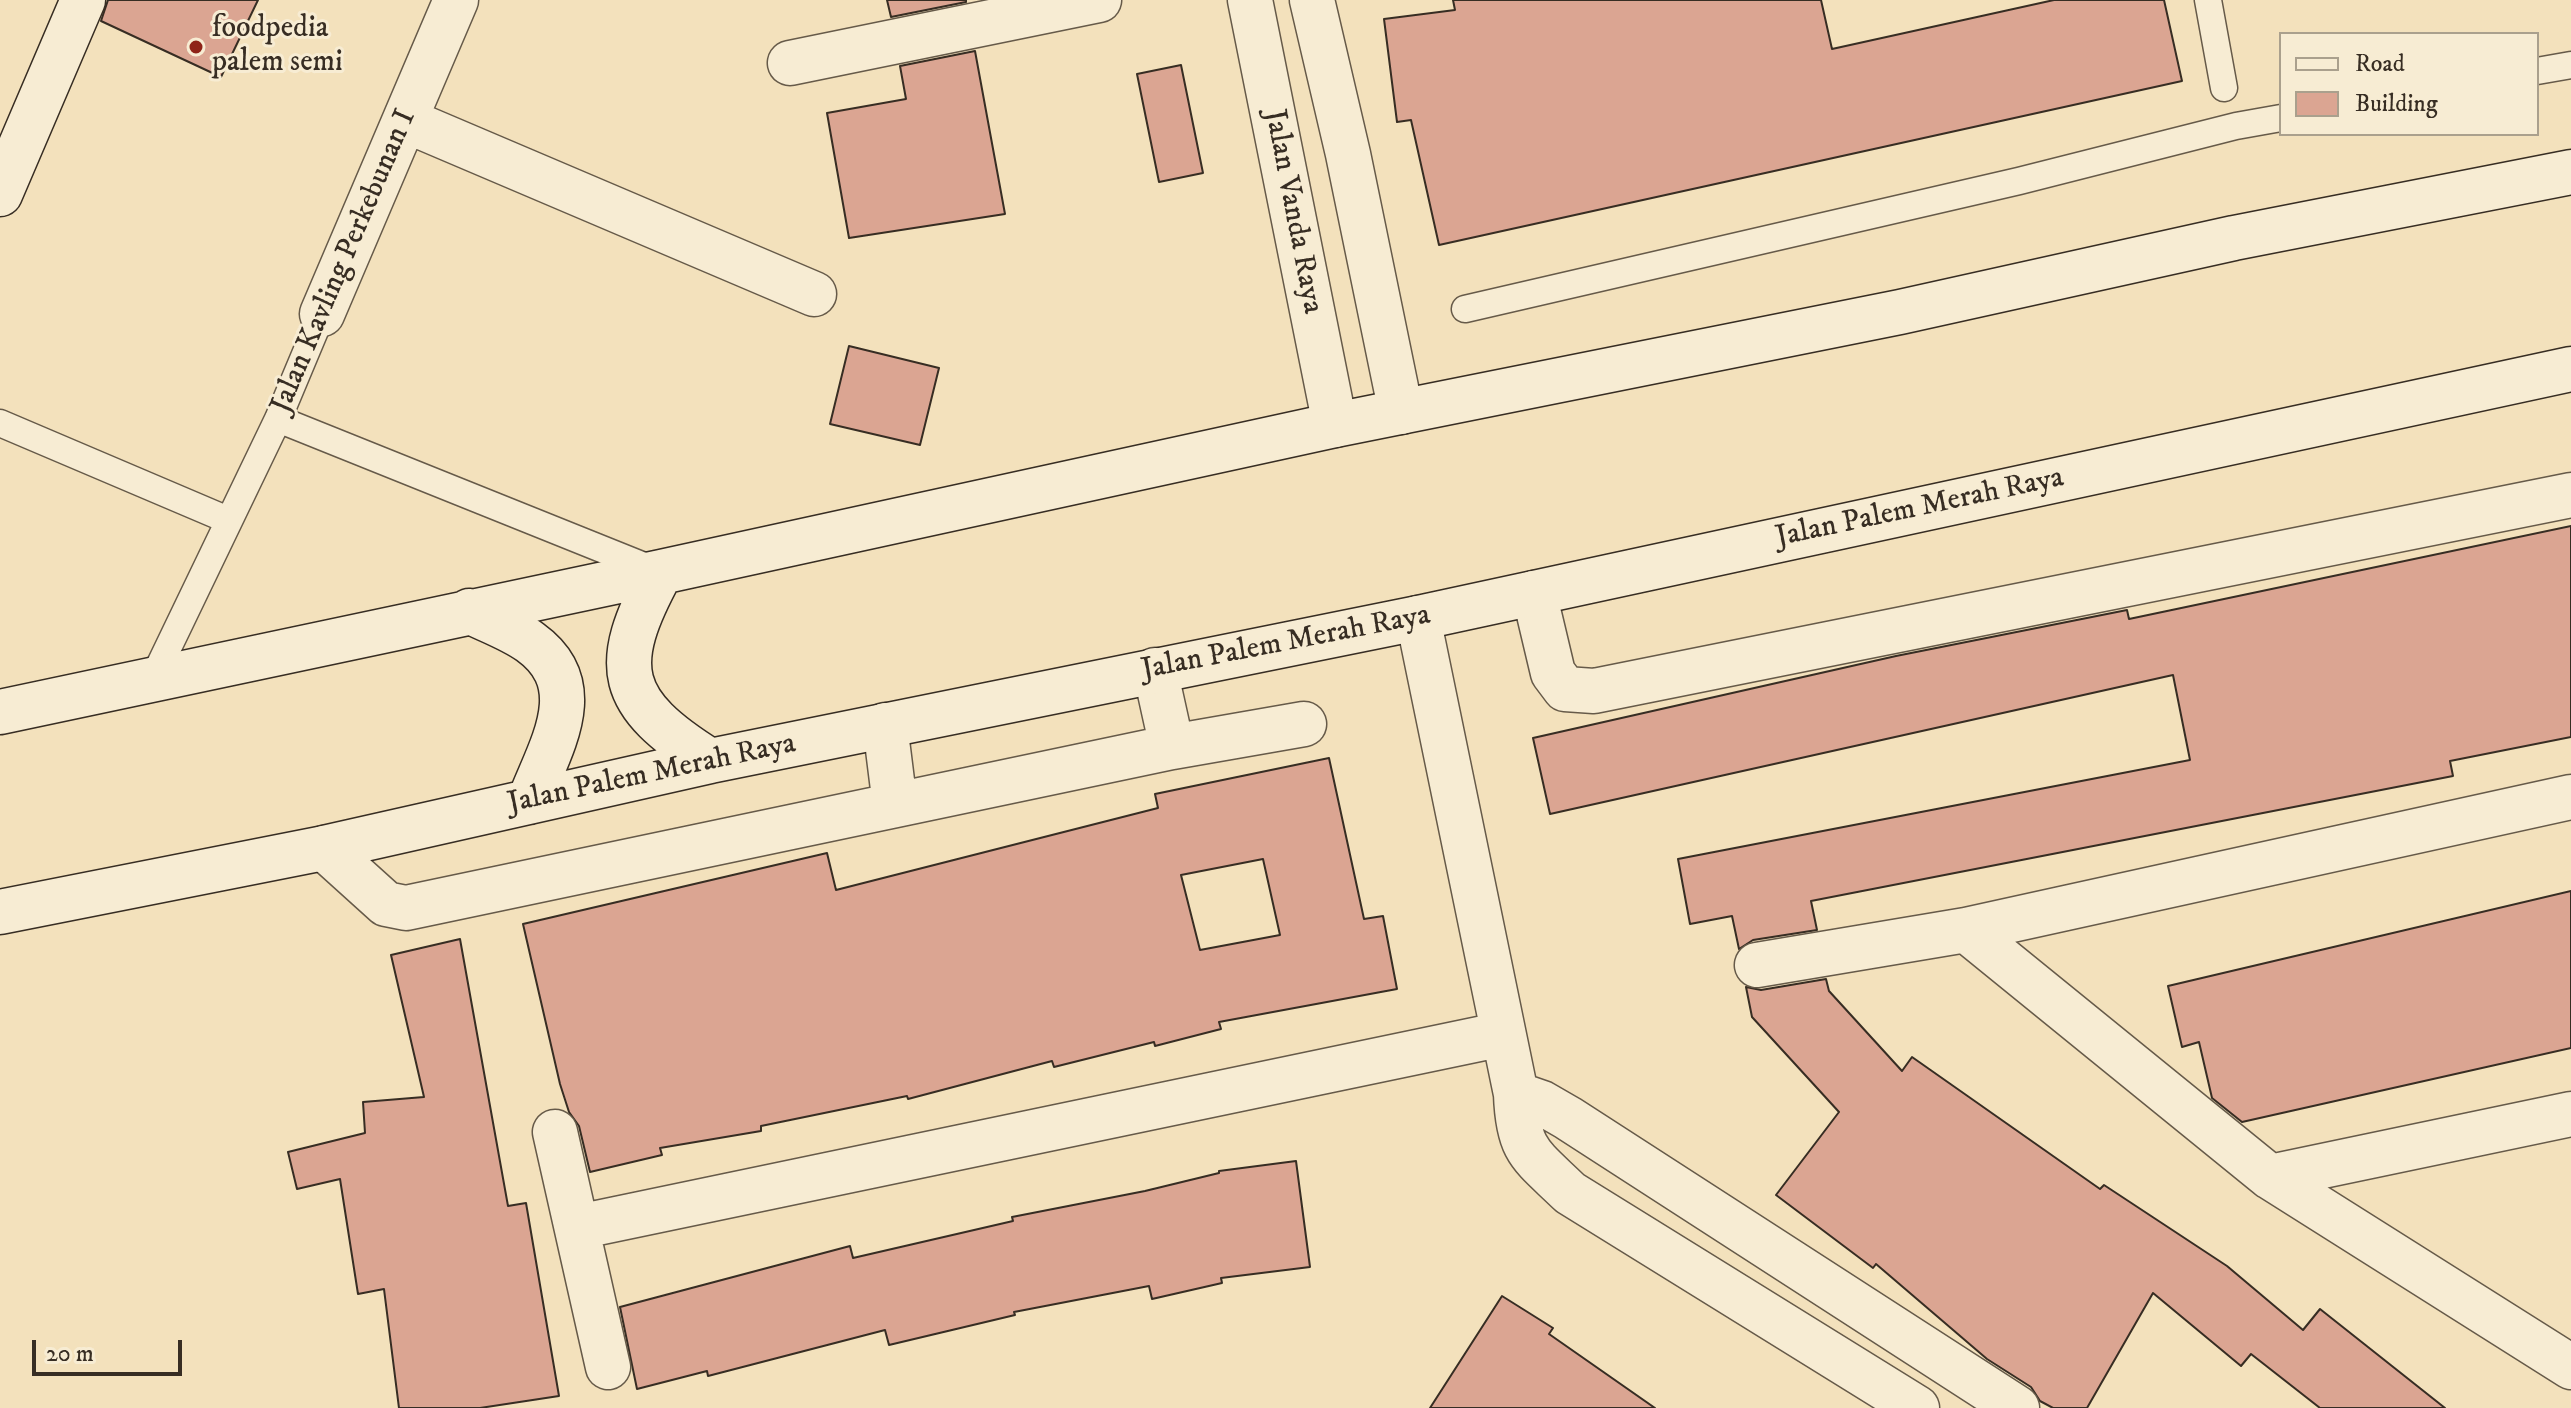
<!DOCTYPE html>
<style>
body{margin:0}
#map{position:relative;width:2571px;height:1408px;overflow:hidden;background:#f3e1bc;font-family:"IM FELL DW Pica",serif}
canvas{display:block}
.legend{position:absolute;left:2279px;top:32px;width:260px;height:104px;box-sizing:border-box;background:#f7ecd3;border:2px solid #aaa08d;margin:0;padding:10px 14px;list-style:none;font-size:24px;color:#372d23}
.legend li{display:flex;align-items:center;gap:16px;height:40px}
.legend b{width:40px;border:2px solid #aaa08d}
.scale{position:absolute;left:32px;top:1340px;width:150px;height:36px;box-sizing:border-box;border:4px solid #372d23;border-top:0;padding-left:10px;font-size:24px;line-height:28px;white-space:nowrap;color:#372d23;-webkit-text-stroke:6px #f7ecd3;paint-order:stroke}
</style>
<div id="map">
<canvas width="2571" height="1408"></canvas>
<ul class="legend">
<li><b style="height:10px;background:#f7ecd3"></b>Road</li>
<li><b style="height:22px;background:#dba592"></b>Building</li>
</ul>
<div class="scale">20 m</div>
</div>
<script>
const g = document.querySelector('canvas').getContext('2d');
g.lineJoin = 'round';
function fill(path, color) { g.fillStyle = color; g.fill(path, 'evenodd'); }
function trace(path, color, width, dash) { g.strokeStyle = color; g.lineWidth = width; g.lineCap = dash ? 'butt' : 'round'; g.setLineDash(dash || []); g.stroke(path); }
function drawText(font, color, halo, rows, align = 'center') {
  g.font = font + ' "IM FELL DW Pica",serif'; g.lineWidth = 6; g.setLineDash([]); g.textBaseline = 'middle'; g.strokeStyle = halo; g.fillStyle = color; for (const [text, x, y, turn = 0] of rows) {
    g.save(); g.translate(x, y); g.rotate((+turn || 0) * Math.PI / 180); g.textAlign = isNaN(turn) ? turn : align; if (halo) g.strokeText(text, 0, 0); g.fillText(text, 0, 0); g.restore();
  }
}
const building = new Path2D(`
 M 108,0 L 258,0 L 221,77 L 101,21 Z
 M 887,0 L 966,0 L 966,2 L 891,17 Z
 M 1453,0 L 1821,0 L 1832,49 L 2054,0 L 2164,0 L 2182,81 L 1439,245 L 1411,120 L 1397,122 L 1384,19 L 1455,10 Z
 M 975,51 L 1005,214 L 849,238 L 827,113 L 906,99 L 900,66 Z
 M 1181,65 L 1203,173 L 1159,182 L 1137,74 Z
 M 849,346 L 939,368 L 920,445 L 830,424 Z
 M 2571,526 L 2571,737 L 2450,761 L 2453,776 L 1811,901 L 1817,930 L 1753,940 L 1739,949 L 1732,916 L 1690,924 L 1678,859 L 2190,760 L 2173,675 L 1550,814 L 1533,738 L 1896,656 L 2127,610 L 2129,619 Z
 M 1329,758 L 1364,919 L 1383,916 L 1397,989 L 1219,1022 L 1221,1029 L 1155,1046 L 1154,1042 L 1054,1067 L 1052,1061 L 908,1099 L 907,1096 L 761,1126 L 761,1131 L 660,1148 L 662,1155 L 590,1172 L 579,1126 L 569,1112 L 560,1084 L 523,924 L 827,853 L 836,890 L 1158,808 L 1155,794 ZM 1263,859 L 1280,935 L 1200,950 L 1181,875 Z
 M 2571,891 L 2571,1048 L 2242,1122 L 2212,1098 L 2199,1042 L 2182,1047 L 2168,986 Z
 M 460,939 L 508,1206 L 526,1203 L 559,1396 L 480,1408 L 399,1408 L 384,1289 L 358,1294 L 340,1179 L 297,1189 L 288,1152 L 365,1133 L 363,1102 L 424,1097 L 391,955 Z
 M 1826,979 L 1829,991 L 1902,1071 L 1912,1057 L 2100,1189 L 2104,1185 L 2227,1266 L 2303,1330 L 2320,1309 L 2445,1408 L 2320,1408 L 2251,1354 L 2241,1366 L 2153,1293 L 2087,1408 L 2053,1408 L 2040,1401 L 2031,1387 L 1987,1359 L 1876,1264 L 1873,1268 L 1776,1195 L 1839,1112 L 1752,1017 L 1746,987 L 1761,990 Z
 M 1296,1161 L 1310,1267 L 1221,1278 L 1222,1283 L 1152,1299 L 1149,1286 L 1014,1312 L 1015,1315 L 889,1345 L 885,1330 L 708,1376 L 707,1371 L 637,1389 L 620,1307 L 850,1246 L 853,1258 L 1013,1221 L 1012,1217 L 1145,1191 L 1219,1173 L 1219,1171 Z
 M 1502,1296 L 1553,1328 L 1549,1334 L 1655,1408 L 1430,1408 Z`);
const lane = new Path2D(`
 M 2208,0 L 2224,88
 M 2537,71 L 2571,65
 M 1465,309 L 2019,181 L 2236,126 L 2281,118
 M 278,419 L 654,570
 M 0,423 L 228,520
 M 153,679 L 278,419 L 322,314`);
const street = new Path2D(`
 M 1250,0 L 1335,425
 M 1312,0 L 1348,154 L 1401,412
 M 790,63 L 1099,0
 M 405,120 L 814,294
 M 322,314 L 456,0
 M 1534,593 L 1553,673 L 1565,689 L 1594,691 L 2571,495
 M 1418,618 L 1516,1094 C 1518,1152 1531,1155 1570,1193 L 1917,1408
 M 1155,670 L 1172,747
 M 885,725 L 895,805
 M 324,848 L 386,904 L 406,908 L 1172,747 L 1304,724
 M 1966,930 L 2270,1177 L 2571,1367
 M 1757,965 L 1966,930 L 2571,797
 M 1516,1094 L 1542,1103 L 1568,1118 L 2017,1408
 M 555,1132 L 608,1367
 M 2270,1177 L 2571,1114
 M 578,1227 L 1503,1034`);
const secondary = new Path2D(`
 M 0,194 L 83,0
 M 661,572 C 609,667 617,703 710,761
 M 469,611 C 489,621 512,629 530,642 C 591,686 550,747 529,802
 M 0,712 L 661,572 L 1335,425 L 1900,312 L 2234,238 L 2571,172
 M 0,912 L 324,848 L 710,761 L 1418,618 L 2571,369`);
const markers = [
 [196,47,8,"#8f2418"]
];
const poiNames = [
 ["foodpedia",212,30],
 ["palem semi",212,64]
];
const streetNames = [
 ["Jalan Vanda Raya",1292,212,79],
 ["Jalan Kavling Perkebunan I",345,262,-67],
 ["Jalan Palem Merah Raya",1920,509,-12],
 ["Jalan Palem Merah Raya",1286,644,-11],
 ["Jalan Palem Merah Raya",652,775,-12]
];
fill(building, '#dba592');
trace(building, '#372d23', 2);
trace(lane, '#665a49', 29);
trace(street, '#665a49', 47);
trace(secondary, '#372d23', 47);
trace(lane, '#f7ecd3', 26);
trace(street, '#f7ecd3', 44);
trace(secondary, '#f7ecd3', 44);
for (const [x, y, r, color] of markers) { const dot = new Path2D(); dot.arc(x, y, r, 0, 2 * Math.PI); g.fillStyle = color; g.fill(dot); trace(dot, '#f7ecd3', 3); }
drawText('30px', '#372d23', '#f7ecd3', poiNames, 'left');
drawText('30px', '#372d23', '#f7ecd3', streetNames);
</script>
